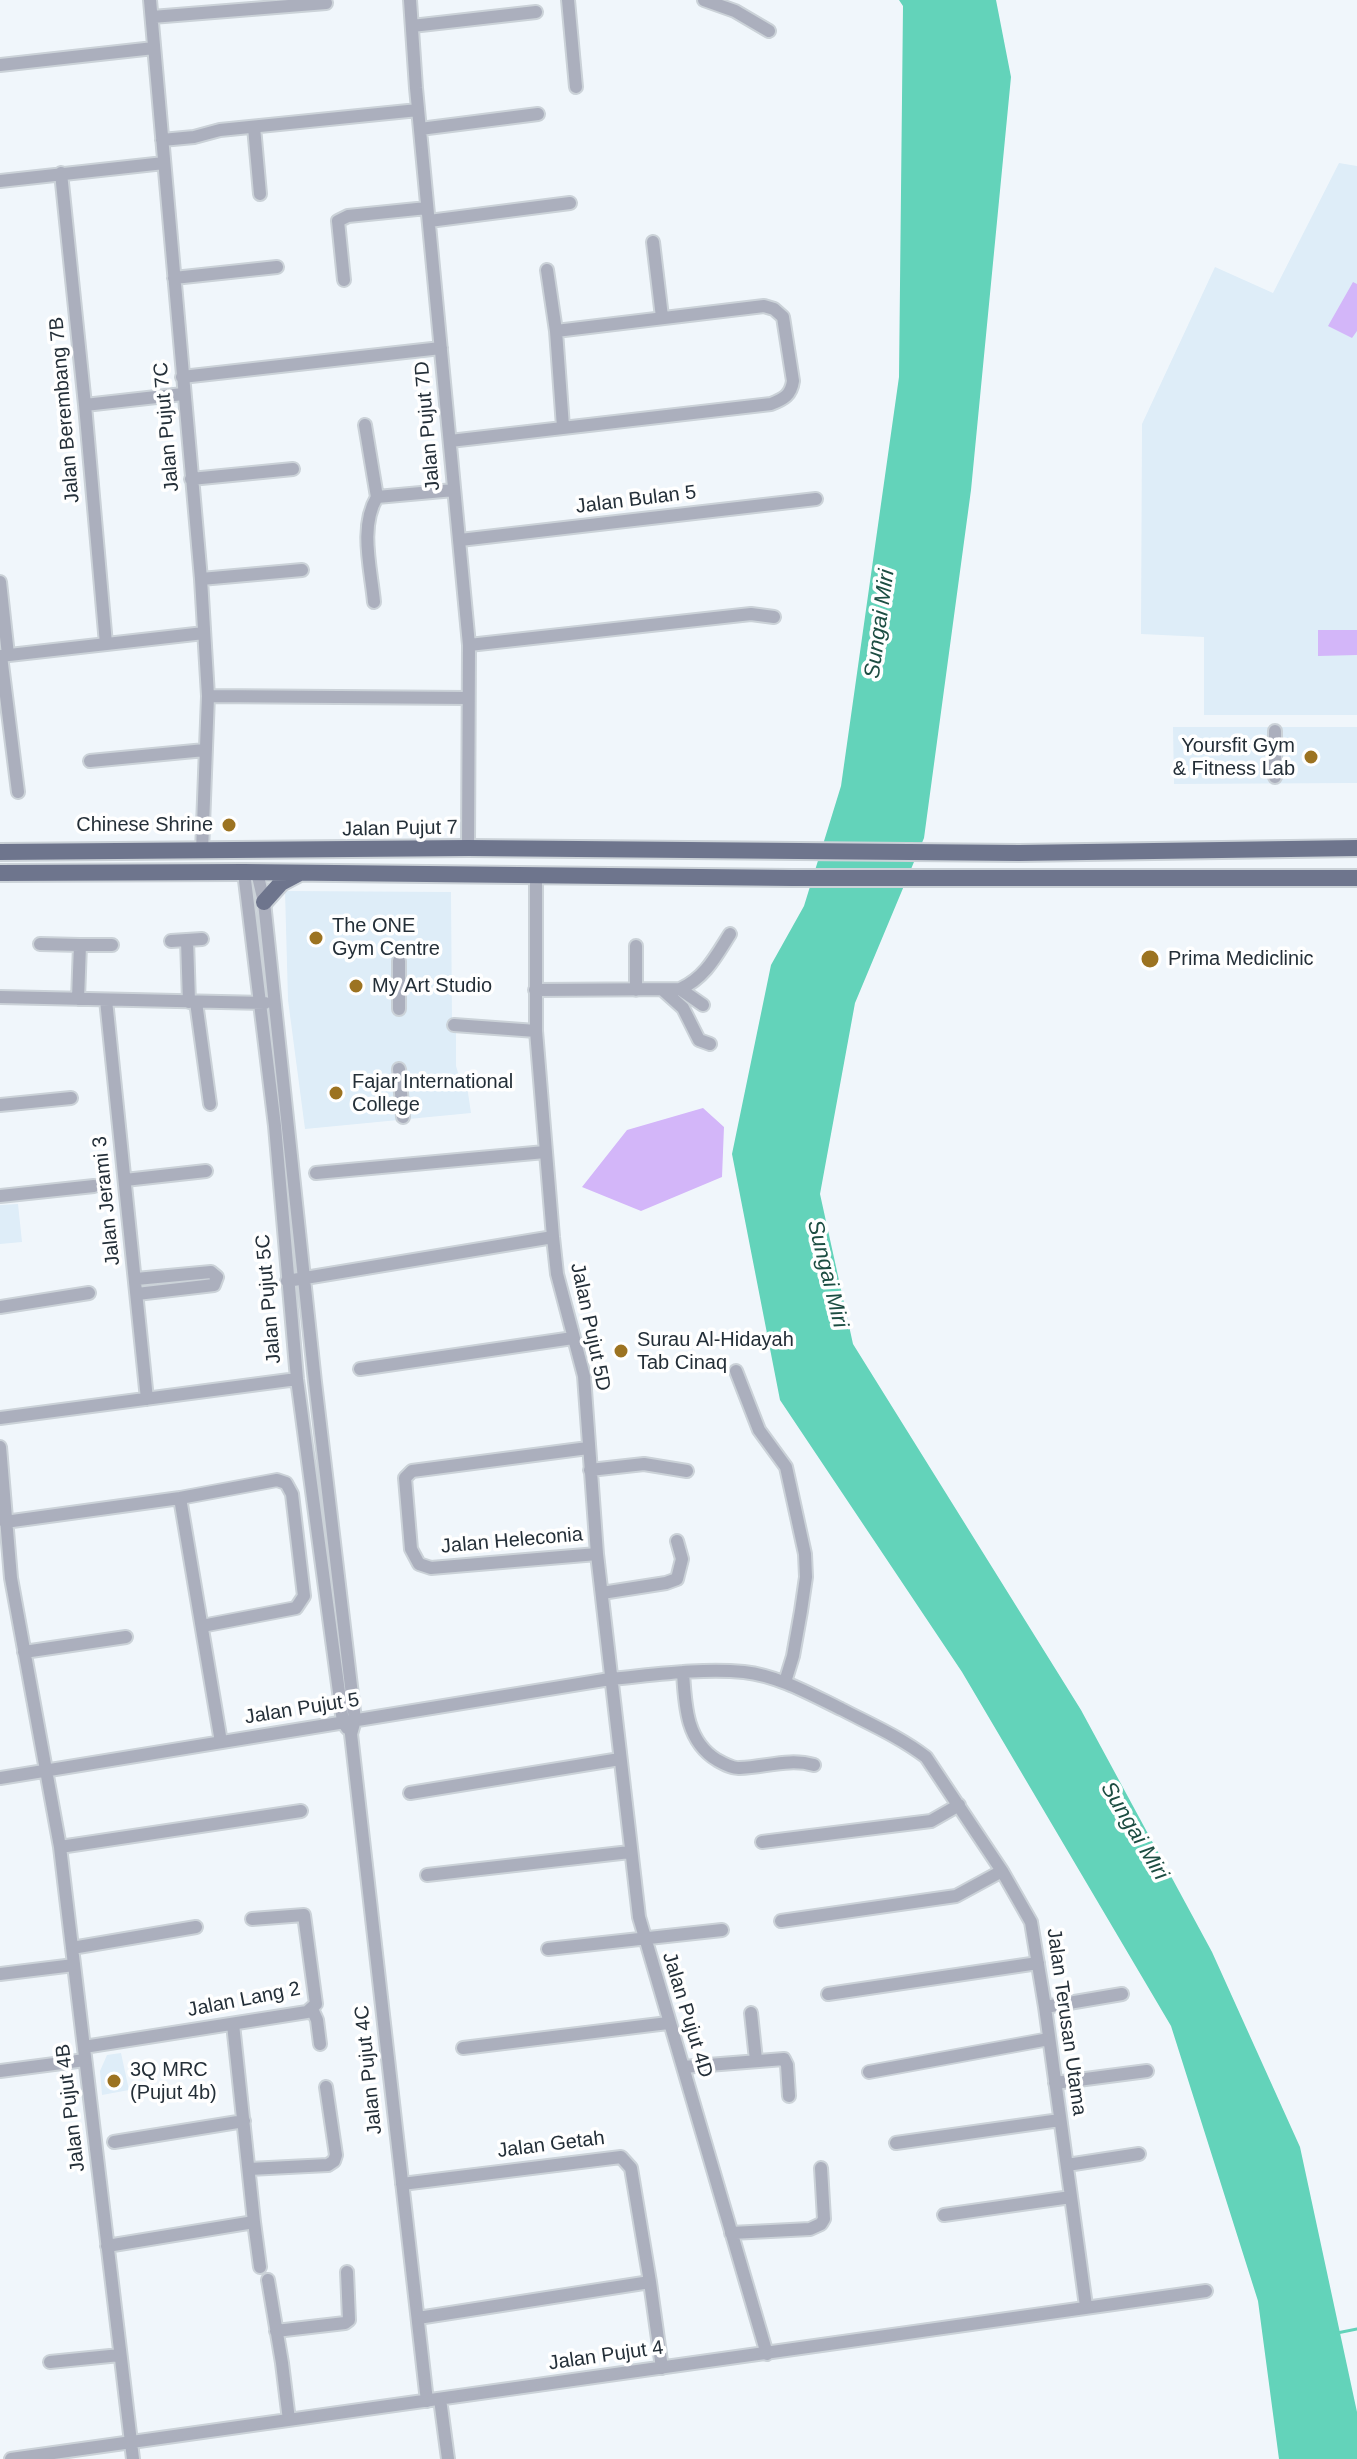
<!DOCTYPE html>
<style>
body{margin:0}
canvas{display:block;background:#f0f6fb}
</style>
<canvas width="1357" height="2459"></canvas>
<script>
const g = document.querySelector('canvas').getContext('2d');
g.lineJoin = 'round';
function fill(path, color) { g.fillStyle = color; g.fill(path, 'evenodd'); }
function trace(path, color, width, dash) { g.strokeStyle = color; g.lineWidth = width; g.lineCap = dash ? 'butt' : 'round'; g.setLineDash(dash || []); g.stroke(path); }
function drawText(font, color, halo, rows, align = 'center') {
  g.font = font + ' Helvetica,sans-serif'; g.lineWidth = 7; g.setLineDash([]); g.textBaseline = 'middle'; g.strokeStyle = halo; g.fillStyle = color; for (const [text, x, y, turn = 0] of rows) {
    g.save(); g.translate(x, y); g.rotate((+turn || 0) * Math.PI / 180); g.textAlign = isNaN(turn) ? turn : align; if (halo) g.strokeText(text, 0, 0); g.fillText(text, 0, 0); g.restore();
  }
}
const built = new Path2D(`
 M 1339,163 L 1357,166 L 1357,715 L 1204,715 L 1204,637 L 1141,634 L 1142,424 L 1215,267 L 1273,293 Z
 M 1173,727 L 1357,727 L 1357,783 L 1174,784 Z
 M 285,891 L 451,892 L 452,1025 L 456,1029 L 456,1066 L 462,1086 L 467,1086 L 471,1113 L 305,1129 L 288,1000 Z
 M 18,1204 L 22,1242 L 0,1244 L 0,1205 Z
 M 121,2053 L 129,2090 L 102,2095 L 100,2071 L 107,2055 Z`);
const green = new Path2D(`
 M 1353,282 L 1357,284 L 1357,331 L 1352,338 L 1328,326 Z
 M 1318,630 L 1357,630 L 1357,655 L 1318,656 Z
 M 703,1108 L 724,1127 L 722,1177 L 641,1211 L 582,1187 L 627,1130 Z`);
const water = new Path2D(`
 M 899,0 L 996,0 L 1011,77 L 971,490 L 924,838 L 855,1003 L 820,1194 L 853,1344 L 1081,1710 L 1212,1952 L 1300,2147 L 1357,2412 L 1357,2459 L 1279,2459 L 1258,2301 L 1171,2026 L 962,1672 L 780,1400 L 732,1154 L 771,965 L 804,906 L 841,786 L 899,377 L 903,6 Z`);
const stream = new Path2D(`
 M 1337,2333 L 1357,2329`);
const minor = new Path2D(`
 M 150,0 L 201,579 L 208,696 L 202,851
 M 410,0 L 416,88 L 469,645 L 468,848
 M 568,0 L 576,87
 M 704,0 L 735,11 L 769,31
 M 152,17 L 326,3
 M 412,26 L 536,12
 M 0,65 L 154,48
 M 254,127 L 260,194
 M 420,129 L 538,114
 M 162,140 L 194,137 L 220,130 L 418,110
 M 61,173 L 85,405 L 106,644
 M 0,181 L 164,163
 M 429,221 L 570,203
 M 653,242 L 662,317
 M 547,270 L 556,331 L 563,427
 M 174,278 L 277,267
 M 344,280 L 338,221 L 348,216 L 427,208
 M 182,377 L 441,348
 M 85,405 L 183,394
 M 365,425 L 377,497 C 359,527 371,569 374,602
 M 450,441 L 771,404 C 784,399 791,395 793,381 L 783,317 L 774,309 L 764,306 L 556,331
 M 191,479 L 293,469
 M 377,497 L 454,490
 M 460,540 L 816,499
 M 201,579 L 302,570
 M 0,582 L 8,655
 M 469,645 L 751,614 L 774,617
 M 0,656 L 204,633
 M 1,656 L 18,792
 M 208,696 L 468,698
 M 1275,731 L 1275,777
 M 90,761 L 205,750
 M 244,872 L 275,1126 L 297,1379 L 343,1722 L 347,1728
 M 257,872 L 264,902 L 315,1382 L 355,1720 L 351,1734 L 427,2401
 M 536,875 L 536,1031 L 553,1237 L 557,1274 L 584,1376 L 597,1554 L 639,1917 L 767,2354
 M 187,940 L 189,1002
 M 171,941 L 202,939
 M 40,944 L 80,945
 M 399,961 L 399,1009
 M 680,989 L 703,1005
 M 535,990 L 680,989 C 705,978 716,956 730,934
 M 636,990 L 636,946
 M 663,990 L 683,1008 L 699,1040 L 710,1044
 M 0,997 L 265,1003
 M 78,999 L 80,945 L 112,945
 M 106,1000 L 147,1399
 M 196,1002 L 210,1104
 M 454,1025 L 536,1031
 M 399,1069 L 403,1117
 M 0,1105 L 71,1098
 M 316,1173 L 545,1152
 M 125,1180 L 206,1171
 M 0,1196 L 94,1186
 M 136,1279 L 211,1272 L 217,1277 L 214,1285 L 137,1294
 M 287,1281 L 553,1237
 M 0,1307 L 89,1293
 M 360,1369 L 573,1338
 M 736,1371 L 759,1430 L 786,1467 L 805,1554 L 806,1577 L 801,1611 L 793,1656 L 785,1682
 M 0,1418 L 297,1379
 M 0,1447 L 11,1578 L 60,1847 L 133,2459
 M 588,1448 L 412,1471 L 405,1478 L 411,1549 L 419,1564 L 431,1568 L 597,1554
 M 590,1470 L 644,1464 L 687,1471
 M 180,1498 L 221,1742
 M 5,1522 L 180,1498 L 277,1480 L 286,1483 L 292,1494 L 304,1596 L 296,1608 L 202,1626
 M 602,1593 L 666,1583 L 677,1579 L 682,1559 L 677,1541
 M 24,1652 L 126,1637
 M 683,1672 C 685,1705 686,1741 717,1760 C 724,1764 733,1769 740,1768 C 766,1767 789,1758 814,1765
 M 0,1778 L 610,1679 C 654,1675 699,1668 744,1672 C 779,1676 810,1694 841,1709 C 870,1724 900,1737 926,1757 L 1002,1871 L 1031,1922 L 1045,2007 L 1086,2306
 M 410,1793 L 620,1759
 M 762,1842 L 931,1821 L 959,1805
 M 60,1847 L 301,1811
 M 427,1875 L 630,1852
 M 781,1921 L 956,1896 L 1002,1871
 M 72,1948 L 196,1927
 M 548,1949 L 722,1930
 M 0,1974 L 74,1965
 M 828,1994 L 1038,1963
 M 1045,2007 L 1122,1994
 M 312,2009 L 317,2020 L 320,2044
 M 751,2013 L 756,2060
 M 84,2047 L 307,2012 L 316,2004 L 304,1915 L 252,1919
 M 463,2048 L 668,2023
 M 683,2067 L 784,2059 L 787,2065 L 789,2096
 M 0,2071 L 85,2060
 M 869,2072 L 1049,2039
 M 1055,2083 L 1147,2071
 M 114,2142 L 244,2121
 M 896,2143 L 1060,2120
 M 1067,2165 L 1139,2154
 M 249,2169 L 328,2165 L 334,2161 L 336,2155 L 326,2087
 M 402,2184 L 621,2157 L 631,2168 L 650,2282
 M 944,2215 L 1071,2197
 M 254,2222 L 260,2267
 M 731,2233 L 810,2229 L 821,2224 L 824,2219 L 821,2168
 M 107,2246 L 254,2222 L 233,2024
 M 268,2280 L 282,2363 L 289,2420
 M 418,2318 L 650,2282 L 662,2368
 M 276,2331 L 345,2323 L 349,2320 L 347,2272
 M 50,2362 L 120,2355
 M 440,2399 L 448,2459
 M 11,2459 L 1206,2291`);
const major = new Path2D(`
 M 0,852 L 468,848 L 1019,853 L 1357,848
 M 0,873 L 244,872 L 792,878 L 1357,878
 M 264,902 L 281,883 L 298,874`);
const markers = [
 [1311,757,8,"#9c7321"],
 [229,825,8,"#9c7321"],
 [316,938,8,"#9c7321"],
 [1150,959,10,"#9c7321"],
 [356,986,8,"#9c7321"],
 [336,1093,8,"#9c7321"],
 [621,1351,8,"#9c7321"],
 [114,2081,8,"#9c7321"]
];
const streetNames = [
 ["Jalan Berembang 7B",65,410,-95],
 ["Jalan Pujut 7D",428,426,-95],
 ["Jalan Pujut 7C",167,427,-95],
 ["Jalan Bulan 5",636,500,-7],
 ["Jalan Pujut 7",400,829,-1],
 ["Jalan Jerami 3",107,1201,-96],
 ["Jalan Pujut 5C",269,1299,-95],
 ["Jalan Pujut 5D",590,1327,78],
 ["Jalan Heleconia",512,1541,-5],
 ["Jalan Pujut 5",302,1709,-9],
 ["Jalan Lang 2",244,2000,-11],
 ["Jalan Pujut 4D",687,2015,73],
 ["Jalan Terusan Utama",1066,2022,82],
 ["Jalan Pujut 4C",369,2070,-96],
 ["Jalan Pujut 4B",71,2108,-97],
 ["Jalan Getah",551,2145,-7],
 ["Jalan Pujut 4",606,2356,-8]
];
const poiNames = [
 ["Yoursfit Gym",1295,746,"right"],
 ["& Fitness Lab",1295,769,"right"],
 ["Chinese Shrine",213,825,"right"],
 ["The ONE",332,926],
 ["Gym Centre",332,949],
 ["Prima Mediclinic",1168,959],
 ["My Art Studio",372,986],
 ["Fajar International",352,1082],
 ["College",352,1105],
 ["Surau Al-Hidayah",637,1340],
 ["Tab Cinaq",637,1363],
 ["3Q MRC",130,2070],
 ["(Pujut 4b)",130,2093]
];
const waterNames = [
 ["Sungai Miri",880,624,-82],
 ["Sungai Miri",827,1274,76],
 ["Sungai Miri",1134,1831,59]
];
fill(built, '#deedf8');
fill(green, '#d3b6f9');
fill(water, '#63d3ba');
trace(stream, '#63d3ba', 3);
trace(minor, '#cbd2d8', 16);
trace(major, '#cbd2d8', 20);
trace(minor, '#abafbd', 12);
trace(major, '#6e758d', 16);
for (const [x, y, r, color] of markers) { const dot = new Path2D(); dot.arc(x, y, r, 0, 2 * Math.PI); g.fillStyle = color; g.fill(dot); trace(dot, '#fff', 3); }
drawText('20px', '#242f38', '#fff', streetNames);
drawText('20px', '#242f38', '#fff', poiNames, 'left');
drawText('italic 22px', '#1c4d42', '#fff', waterNames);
</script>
